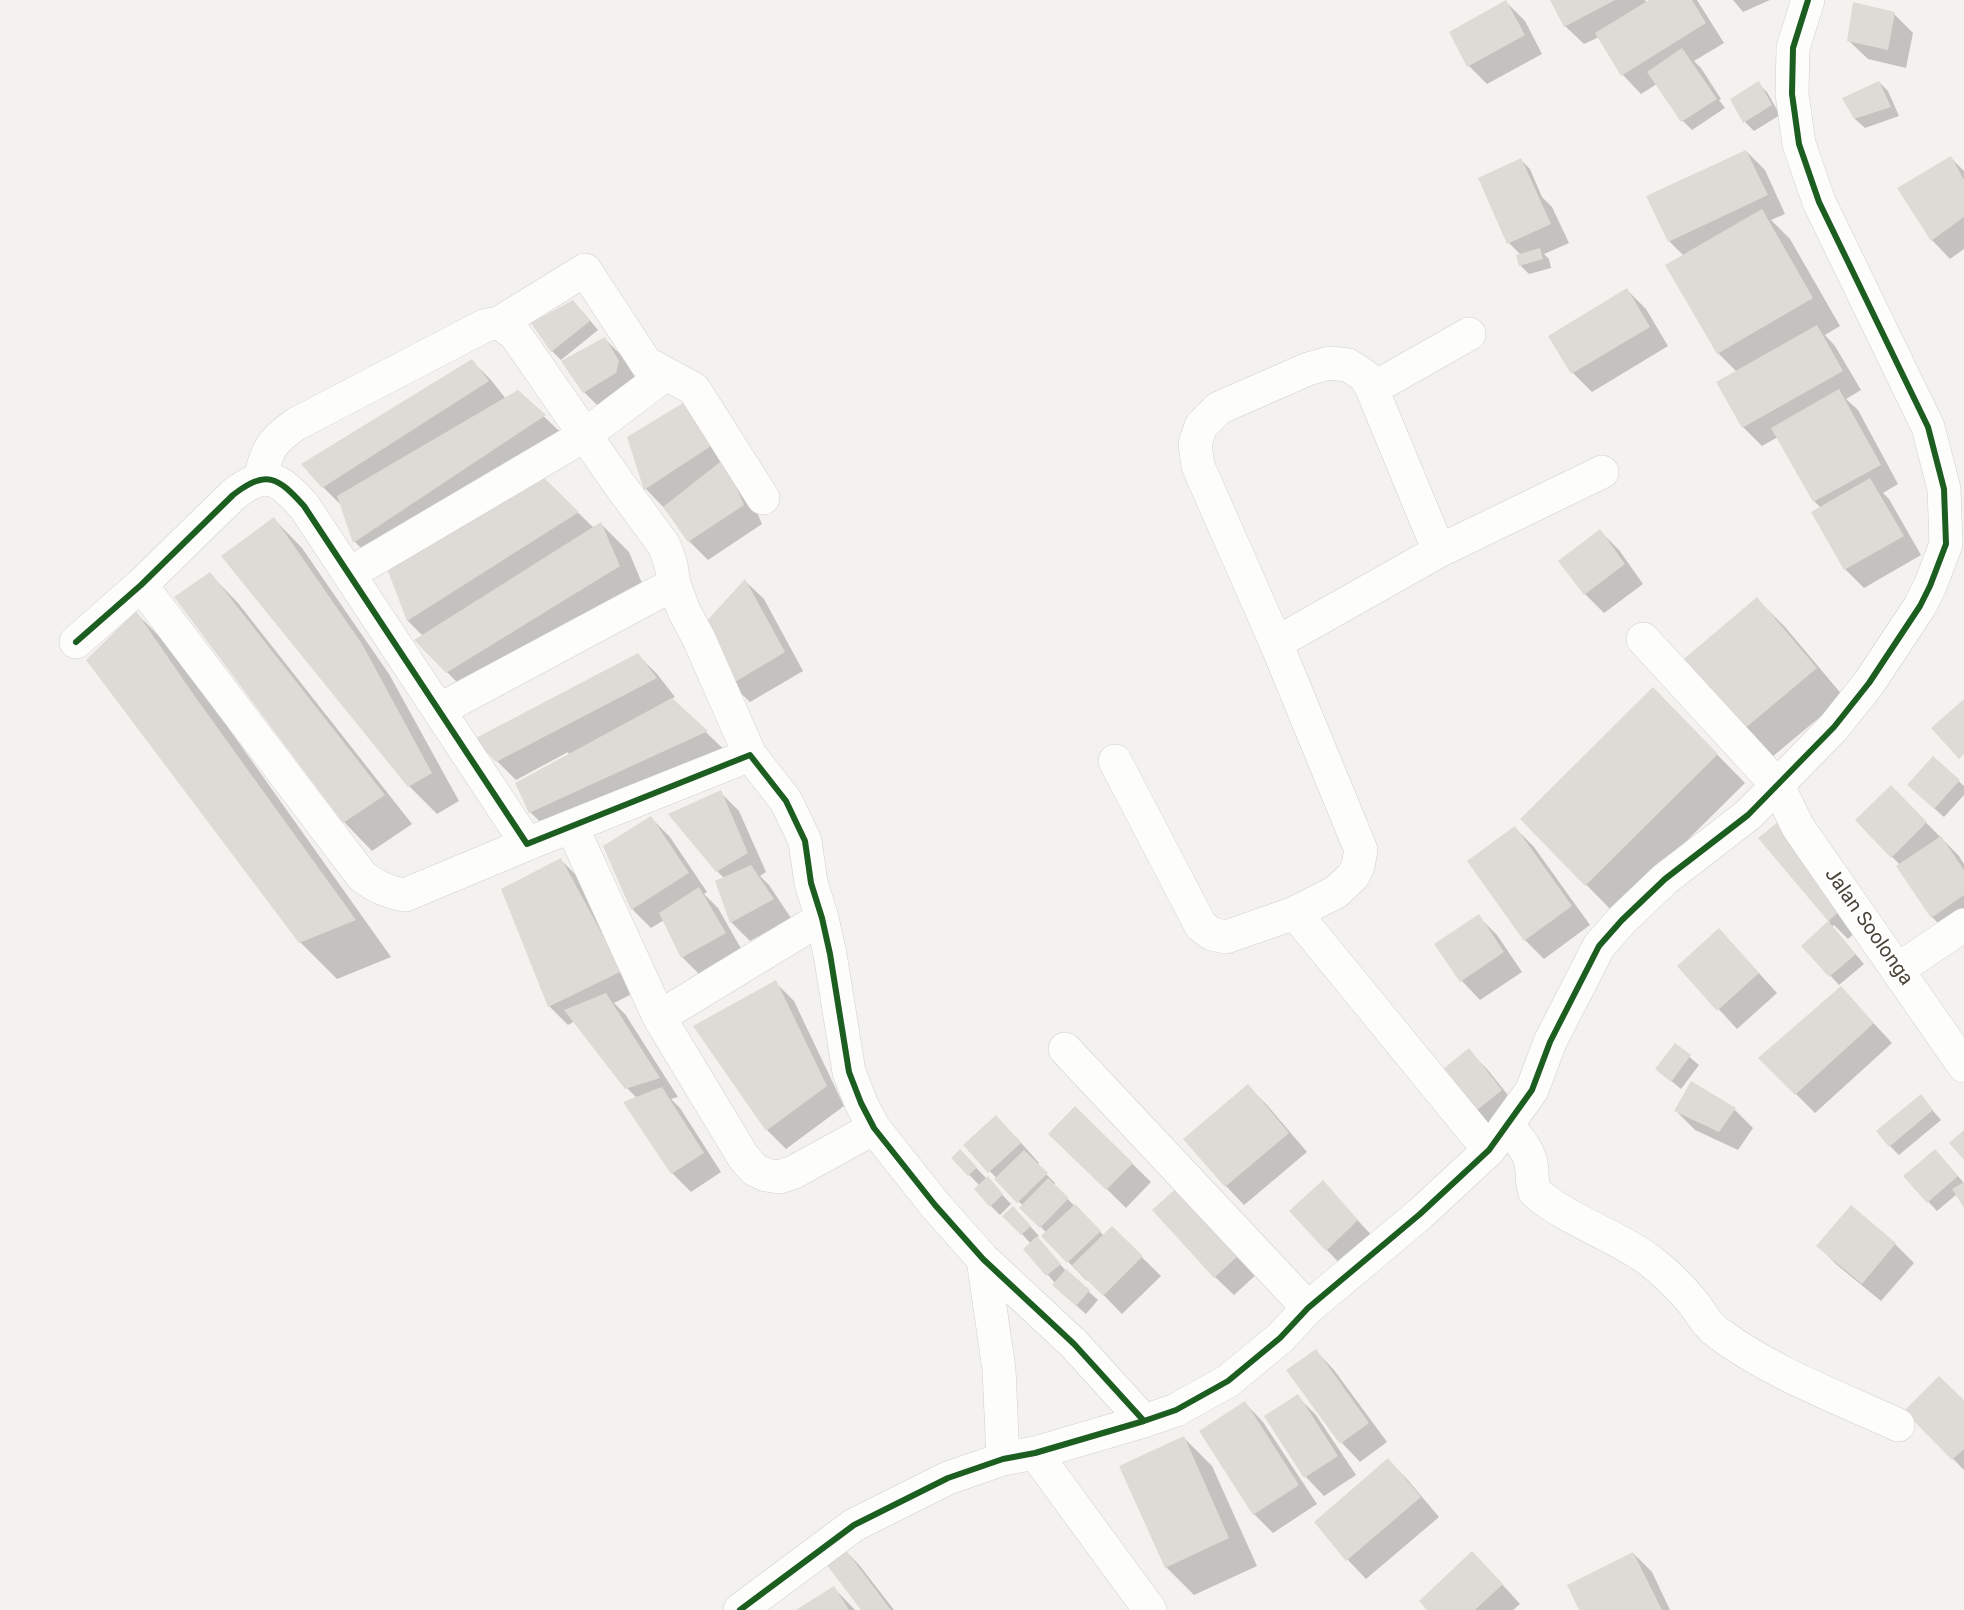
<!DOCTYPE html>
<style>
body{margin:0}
canvas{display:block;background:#f4f2ee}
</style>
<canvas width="1964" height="1610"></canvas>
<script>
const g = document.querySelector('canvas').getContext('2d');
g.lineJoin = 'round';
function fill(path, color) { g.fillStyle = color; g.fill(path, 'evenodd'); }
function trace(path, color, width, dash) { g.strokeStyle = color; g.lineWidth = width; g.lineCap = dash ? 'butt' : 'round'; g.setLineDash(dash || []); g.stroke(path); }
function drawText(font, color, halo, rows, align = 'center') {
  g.font = font + ' Roboto,sans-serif'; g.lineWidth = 4.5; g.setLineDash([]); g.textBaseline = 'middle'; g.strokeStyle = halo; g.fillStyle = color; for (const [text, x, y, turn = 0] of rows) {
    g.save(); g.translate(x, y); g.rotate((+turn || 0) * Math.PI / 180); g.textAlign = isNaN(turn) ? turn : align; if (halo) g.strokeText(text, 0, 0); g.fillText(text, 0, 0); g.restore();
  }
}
const shadow = new Path2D(`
 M 1552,0 L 1645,0 L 1647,3 L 1652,0 L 1697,0 L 1724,43 L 1694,61 L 1701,68 L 1721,99 L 1719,100 L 1725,108 L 1692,130 L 1683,121 L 1657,84 L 1641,94 L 1623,75 L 1599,37 L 1584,44 L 1565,26 Z
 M 1733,0 L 1770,0 L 1743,12 Z
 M 1506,2 L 1525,21 L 1542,54 L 1487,84 L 1469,66 Z
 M 1894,14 L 1913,33 L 1906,68 L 1868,59 L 1849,41 Z
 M 1879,82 L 1888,91 L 1899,116 L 1865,128 L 1855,119 Z
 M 1758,83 L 1767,92 L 1780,115 L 1754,131 L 1745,122 Z
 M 1746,151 L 1765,170 L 1785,214 L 1771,220 L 1790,239 L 1840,326 L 1825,335 L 1835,346 L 1861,390 L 1846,399 L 1858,410 L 1898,484 L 1883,493 L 1889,499 L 1921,555 L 1864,588 L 1845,569 L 1821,508 L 1814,501 L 1778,437 L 1762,446 L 1743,427 L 1737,372 L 1718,353 L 1684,256 L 1669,241 Z
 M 1951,158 L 1964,171 L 1964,249 L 1950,259 L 1932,240 Z
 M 1521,160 L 1530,169 L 1542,197 L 1552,207 L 1569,243 L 1544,254 L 1549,259 L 1551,268 L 1529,274 L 1520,265 L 1521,255 L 1509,243 Z
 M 1627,290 L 1646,309 L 1668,346 L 1592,392 L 1573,373 L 1551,337 Z
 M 582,311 L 598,330 L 561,360 L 552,351 Z
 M 604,338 L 623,357 L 637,381 L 603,411 L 584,392 L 564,361 Z
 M 472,361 L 491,380 L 506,399 L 518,392 L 573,444 L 539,475 L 594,528 L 601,524 L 629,552 L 647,595 L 475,701 L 447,672 L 423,636 L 408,621 L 388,566 L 383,570 L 355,542 L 343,507 L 323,487 Z
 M 688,402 L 743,480 L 762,524 L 708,560 L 689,541 L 664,508 L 646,489 L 629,437 Z
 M 274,519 L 302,548 L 389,674 L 459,801 L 437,814 L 409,786 Z
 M 1600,531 L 1619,550 L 1643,584 L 1604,613 L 1585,594 Z
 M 210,574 L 238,603 L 412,824 L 372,851 L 344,822 L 176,598 Z
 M 745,581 L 764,599 L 803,671 L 750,702 L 731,684 Z
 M 1757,599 L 1785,627 L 1844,697 L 1766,762 L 1738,734 Z
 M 136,613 L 173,650 L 391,957 L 337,979 L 300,942 Z
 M 638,655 L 657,674 L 675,697 L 671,699 L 734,759 L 559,840 L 530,812 L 569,755 L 568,752 L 516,780 L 497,761 Z
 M 1653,689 L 1745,783 L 1614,913 L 1522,819 Z
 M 1933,758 L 1964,786 L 1964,795 L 1944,817 L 1918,794 Z
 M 1891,787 L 1959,856 L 1964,864 L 1964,927 L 1951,936 L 1932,917 L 1900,865 L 1857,820 Z
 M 720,792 L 739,811 L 766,872 L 760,876 L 769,885 L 791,918 L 750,941 L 731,922 L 725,879 L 717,871 Z
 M 651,818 L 670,837 L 707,892 L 704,894 L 718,908 L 743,952 L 701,976 L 683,958 L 664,920 L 651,928 L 633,910 L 605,847 Z
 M 1515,828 L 1534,847 L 1590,925 L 1544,959 L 1525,940 Z
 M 1760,838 L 1865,924 L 1848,939 L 1834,925 L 1832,927 L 1864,964 L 1839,985 L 1803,946 L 1830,922 Z
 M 560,859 L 579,878 L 640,990 L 614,1003 L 625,1014 L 678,1097 L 671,1099 L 680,1108 L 721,1172 L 691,1192 L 672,1173 L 637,1098 L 627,1088 L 575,1021 L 568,1025 L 549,1006 Z
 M 1478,916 L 1497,935 L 1522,972 L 1480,1000 L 1462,981 L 1436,945 Z
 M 1737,949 L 1777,993 L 1737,1029 L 1679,966 Z
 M 775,982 L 794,1001 L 844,1106 L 786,1149 L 767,1130 Z
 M 1841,988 L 1892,1043 L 1815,1113 L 1760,1058 Z
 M 1675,1045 L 1699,1065 L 1681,1089 L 1657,1069 Z
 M 1468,1050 L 1487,1069 L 1520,1110 L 1491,1133 L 1472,1114 Z
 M 1248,1086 L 1267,1105 L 1307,1152 L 1244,1205 L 1226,1186 Z
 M 1920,1096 L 1941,1120 L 1899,1155 L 1890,1146 Z
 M 1075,1108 L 1151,1182 L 1126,1208 L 1051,1134 Z
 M 1735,1110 L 1753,1128 L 1738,1150 L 1695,1130 L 1676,1111 Z
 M 1015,1136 L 1039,1163 L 1037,1165 L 1055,1183 L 1054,1185 L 1104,1236 L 1112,1228 L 1161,1276 L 1122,1314 L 1088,1279 L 1087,1281 L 1043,1236 L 1047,1233 L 1021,1208 L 1023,1206 L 965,1145 Z
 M 960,1151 L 1011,1204 L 1000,1215 L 991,1206 L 980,1186 L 953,1158 Z
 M 1944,1160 L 1964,1183 L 1964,1205 L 1957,1194 L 1937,1211 L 1905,1177 Z
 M 1322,1182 L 1376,1240 L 1345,1269 L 1327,1250 Z
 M 1181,1186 L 1259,1272 L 1234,1295 L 1215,1277 Z
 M 1022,1217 L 1039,1236 L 1037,1238 L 1067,1272 L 1098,1300 L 1086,1314 L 1063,1294 L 1055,1283 L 1025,1249 L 1031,1244 L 1022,1234 Z
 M 1895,1244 L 1914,1263 L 1881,1301 L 1837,1265 L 1818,1246 Z
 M 1316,1351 L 1334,1370 L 1387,1442 L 1360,1462 L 1342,1443 L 1288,1371 Z
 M 1297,1396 L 1316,1415 L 1356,1475 L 1324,1496 L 1306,1477 Z
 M 1245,1403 L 1263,1422 L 1317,1504 L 1273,1533 L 1254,1514 L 1201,1432 Z
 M 1964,1403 L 1964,1470 L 1906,1411 Z
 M 1184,1438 L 1212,1466 L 1257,1566 L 1194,1595 L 1166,1567 Z
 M 1388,1460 L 1407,1479 L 1439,1517 L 1366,1579 L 1348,1560 L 1316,1522 Z
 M 842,1547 L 860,1566 L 894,1610 L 862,1610 Z
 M 1633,1553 L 1652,1572 L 1670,1610 L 1581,1610 Z
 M 1491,1572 L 1520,1604 L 1513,1610 L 1429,1610 Z
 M 834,1588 L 855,1610 L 799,1610 Z`);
const building = new Path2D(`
 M 1506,0 L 1525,35 L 1467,67 L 1449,32 Z
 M 1550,0 L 1615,0 L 1564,27 Z
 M 1649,0 L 1692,0 L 1706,23 L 1621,76 L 1595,33 Z
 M 1853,2 L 1895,12 L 1888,50 L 1847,41 Z
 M 1682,48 L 1717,99 L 1681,122 L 1647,72 Z
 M 1759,81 L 1772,105 L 1743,123 L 1730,99 Z
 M 1879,81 L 1891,107 L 1854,119 L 1842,98 Z
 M 1746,150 L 1768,195 L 1668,242 L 1646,196 Z
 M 1951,156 L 1964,180 L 1964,217 L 1931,241 L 1897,188 Z
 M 1521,158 L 1551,224 L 1507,244 L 1478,178 Z
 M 1762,209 L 1813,298 L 1717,354 L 1665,265 Z
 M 1540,248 L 1543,259 L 1519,266 L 1516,255 Z
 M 1627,288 L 1650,327 L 1571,374 L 1548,336 Z
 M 573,300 L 590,321 L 551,352 L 531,323 Z
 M 1817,325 L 1843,371 L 1742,428 L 1716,382 Z
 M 605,337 L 619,361 L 616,373 L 583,393 L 561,361 Z
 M 472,359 L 489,381 L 322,488 L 301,464 Z
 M 1839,389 L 1881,465 L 1813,502 L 1771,428 Z
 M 518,390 L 546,415 L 353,543 L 337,496 Z
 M 688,400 L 717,442 L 644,490 L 627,437 Z
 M 724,459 L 744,505 L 688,542 L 663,507 Z
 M 539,473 L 579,512 L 407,621 L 386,566 Z
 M 1870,478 L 1904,536 L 1844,570 L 1811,512 Z
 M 274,517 L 362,644 L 432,773 L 408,787 L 221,556 Z
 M 601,522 L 620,566 L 446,673 L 414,640 Z
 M 1600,529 L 1625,564 L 1584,595 L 1558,561 Z
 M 210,572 L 385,795 L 343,823 L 174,597 Z
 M 745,579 L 785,652 L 730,685 L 704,624 Z
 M 1757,597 L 1817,668 L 1737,735 L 1678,664 Z
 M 136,611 L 196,698 L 356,920 L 299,943 L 86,660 Z
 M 638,653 L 657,678 L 496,762 L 474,739 Z
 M 1653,687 L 1718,754 L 1585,886 L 1520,819 Z
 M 672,698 L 708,731 L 529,813 L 515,783 Z
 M 1964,699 L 1964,754 L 1959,759 L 1931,728 Z
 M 1933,756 L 1960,780 L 1934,809 L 1907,785 Z
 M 1891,785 L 1927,822 L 1891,858 L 1855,820 Z
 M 721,790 L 748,853 L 716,872 L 668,814 Z
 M 651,816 L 689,873 L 631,910 L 603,846 Z
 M 1778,822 L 1848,905 L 1828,921 L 1758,838 Z
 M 1515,826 L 1572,906 L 1524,941 L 1467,861 Z
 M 1941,836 L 1964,870 L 1964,895 L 1931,918 L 1896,866 Z
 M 561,858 L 622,971 L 548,1007 L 501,889 Z
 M 751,865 L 774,899 L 730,923 L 715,881 Z
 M 699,887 L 726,933 L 681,958 L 659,913 Z
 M 1479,914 L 1504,952 L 1460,982 L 1434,944 Z
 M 1828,921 L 1856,954 L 1829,977 L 1801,946 Z
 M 1719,928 L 1759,973 L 1717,1011 L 1677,966 Z
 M 776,980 L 827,1086 L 766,1131 L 693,1026 Z
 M 1841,986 L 1874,1023 L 1795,1095 L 1758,1058 Z
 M 606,993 L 660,1078 L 625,1089 L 564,1010 Z
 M 1675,1043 L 1691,1055 L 1671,1082 L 1655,1069 Z
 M 1469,1048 L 1502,1090 L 1471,1115 L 1437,1074 Z
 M 1691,1081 L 1736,1108 L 1719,1132 L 1674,1111 Z
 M 1248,1084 L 1289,1133 L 1225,1187 L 1183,1139 Z
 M 662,1087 L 704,1153 L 671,1174 L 623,1102 Z
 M 1921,1094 L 1933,1110 L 1889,1147 L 1876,1131 Z
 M 1075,1106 L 1133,1163 L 1106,1190 L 1048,1134 Z
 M 996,1115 L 1021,1143 L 988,1173 L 963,1145 Z
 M 1964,1130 L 1964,1160 L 1949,1143 Z
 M 960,1149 L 977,1167 L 968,1176 L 951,1158 Z
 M 1935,1149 L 1958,1176 L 1927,1203 L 1903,1176 Z
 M 1024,1150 L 1048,1173 L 1017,1203 L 994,1179 Z
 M 988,1176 L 1003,1194 L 990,1207 L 974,1189 Z
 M 1048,1178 L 1069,1198 L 1040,1228 L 1019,1208 Z
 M 1323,1180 L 1358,1220 L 1326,1251 L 1289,1211 Z
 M 1964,1182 L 1964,1208 L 1952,1189 Z
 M 1181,1184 L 1242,1252 L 1214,1278 L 1152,1210 Z
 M 1075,1204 L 1101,1231 L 1067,1263 L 1041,1236 Z
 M 1851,1205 L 1896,1243 L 1862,1284 L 1816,1246 Z
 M 1013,1206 L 1031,1226 L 1021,1235 L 1002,1216 Z
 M 1112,1226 L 1143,1256 L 1103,1296 L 1072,1265 Z
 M 1037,1236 L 1061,1264 L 1046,1276 L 1023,1249 Z
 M 1066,1269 L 1090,1290 L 1076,1306 L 1052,1285 Z
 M 1316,1349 L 1369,1423 L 1340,1444 L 1286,1370 Z
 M 1939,1376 L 1964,1400 L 1964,1449 L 1952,1460 L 1904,1411 Z
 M 1298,1394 L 1338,1456 L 1304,1478 L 1264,1416 Z
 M 1245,1401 L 1299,1485 L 1253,1515 L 1199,1431 Z
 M 1184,1436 L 1229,1538 L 1165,1568 L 1119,1466 Z
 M 1388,1458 L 1421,1497 L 1346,1561 L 1314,1522 Z
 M 842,1545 L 891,1610 L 861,1610 L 823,1560 Z
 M 1472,1551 L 1503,1584 L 1475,1610 L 1427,1610 L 1419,1601 Z
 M 1633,1552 L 1662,1610 L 1579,1610 L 1567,1585 Z
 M 834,1586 L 849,1610 L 796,1610 Z`);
const minor = new Path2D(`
 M 499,323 L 515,334 L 619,484 L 664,545 L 671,565 L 674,584 L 684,611 L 699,639 L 750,755
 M 1372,389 L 1439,551
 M 260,478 C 268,449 270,442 296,424 L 486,325 L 499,323 L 585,270 L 646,363 L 694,389 L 763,498
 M 349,574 L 585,435 L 666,374
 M 141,585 L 362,876 C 376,887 388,892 405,895 L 527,844
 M 1643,639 L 1778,786 L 1798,827 L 1964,1066
 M 76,642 L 141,585 L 233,495 C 266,469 278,477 304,506 L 527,844 L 750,755 L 786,801 L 805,841 L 811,883 L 822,918 L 830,954 L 849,1072 L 861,1103 L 874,1128 L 935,1205 L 983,1259 L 1074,1344 L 1144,1421
 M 1276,643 L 1439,551 L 1602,472
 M 439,710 L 674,584
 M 1115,761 L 1201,926 L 1212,934 L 1226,937 L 1295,913 L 1336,892 L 1353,876 L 1358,866 L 1361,850 L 1276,643 L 1198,466 L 1195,444 L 1201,426 L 1219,408 L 1308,369 L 1329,363 L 1348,365 L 1365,376 L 1372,389 L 1469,334
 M 572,827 L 659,1017 L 744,1158 L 755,1170 L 766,1175 L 779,1177 L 794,1172 L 874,1128
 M 1295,913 L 1489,1150
 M 1897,970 L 1964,925
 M 659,1017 L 822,918
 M 1065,1049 L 1308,1308
 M 1507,1125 C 1516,1136 1528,1149 1531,1163 C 1533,1173 1531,1182 1535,1192 C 1568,1221 1614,1234 1649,1260 C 1667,1273 1681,1288 1695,1305 C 1702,1315 1708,1326 1718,1333 C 1772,1373 1837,1397 1898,1425
 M 983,1259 L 999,1369 L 1003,1459
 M 1035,1453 L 1150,1610
 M 740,1610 L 854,1525 L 948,1478 L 1003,1459 L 1035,1453 L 1144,1421 L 1176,1410 L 1228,1381 L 1280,1338 L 1308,1308 L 1420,1214 L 1489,1150 L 1532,1090 L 1550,1042 L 1599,946 L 1622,920 L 1665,879 L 1748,815 L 1834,727 L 1869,683 L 1920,606 L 1930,586 L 1946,544 L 1944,489 L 1928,427 L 1819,202 L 1799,144 L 1792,94 L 1793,48 L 1808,0`);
const cycleway = new Path2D(`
 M 76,642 L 141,585 L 233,495 C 266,469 278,477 304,506 L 527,844 L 750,755 L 786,801 L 805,841 L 811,883 L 822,918 L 830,954 L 849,1072 L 861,1103 L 874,1128 L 935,1205 L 983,1259 L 1074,1344 L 1144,1421
 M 740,1610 L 854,1525 L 948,1478 L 1003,1459 L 1035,1453 L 1144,1421 L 1176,1410 L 1228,1381 L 1280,1338 L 1308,1308 L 1420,1214 L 1489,1150 L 1532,1090 L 1550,1042 L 1599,946 L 1622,920 L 1665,879 L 1748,815 L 1834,727 L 1869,683 L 1920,606 L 1930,586 L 1946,544 L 1944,489 L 1928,427 L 1819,202 L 1799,144 L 1792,94 L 1793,48 L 1808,0`);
const streetNames = [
 ["Jalan Soolonga",1868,927,55]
];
fill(shadow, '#0003');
fill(building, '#dedbd6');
trace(minor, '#d2d0cb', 34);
trace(minor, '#fdfdfc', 33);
trace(cycleway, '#1b5e20', 6);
drawText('20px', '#4b4439', '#fff', streetNames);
</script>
